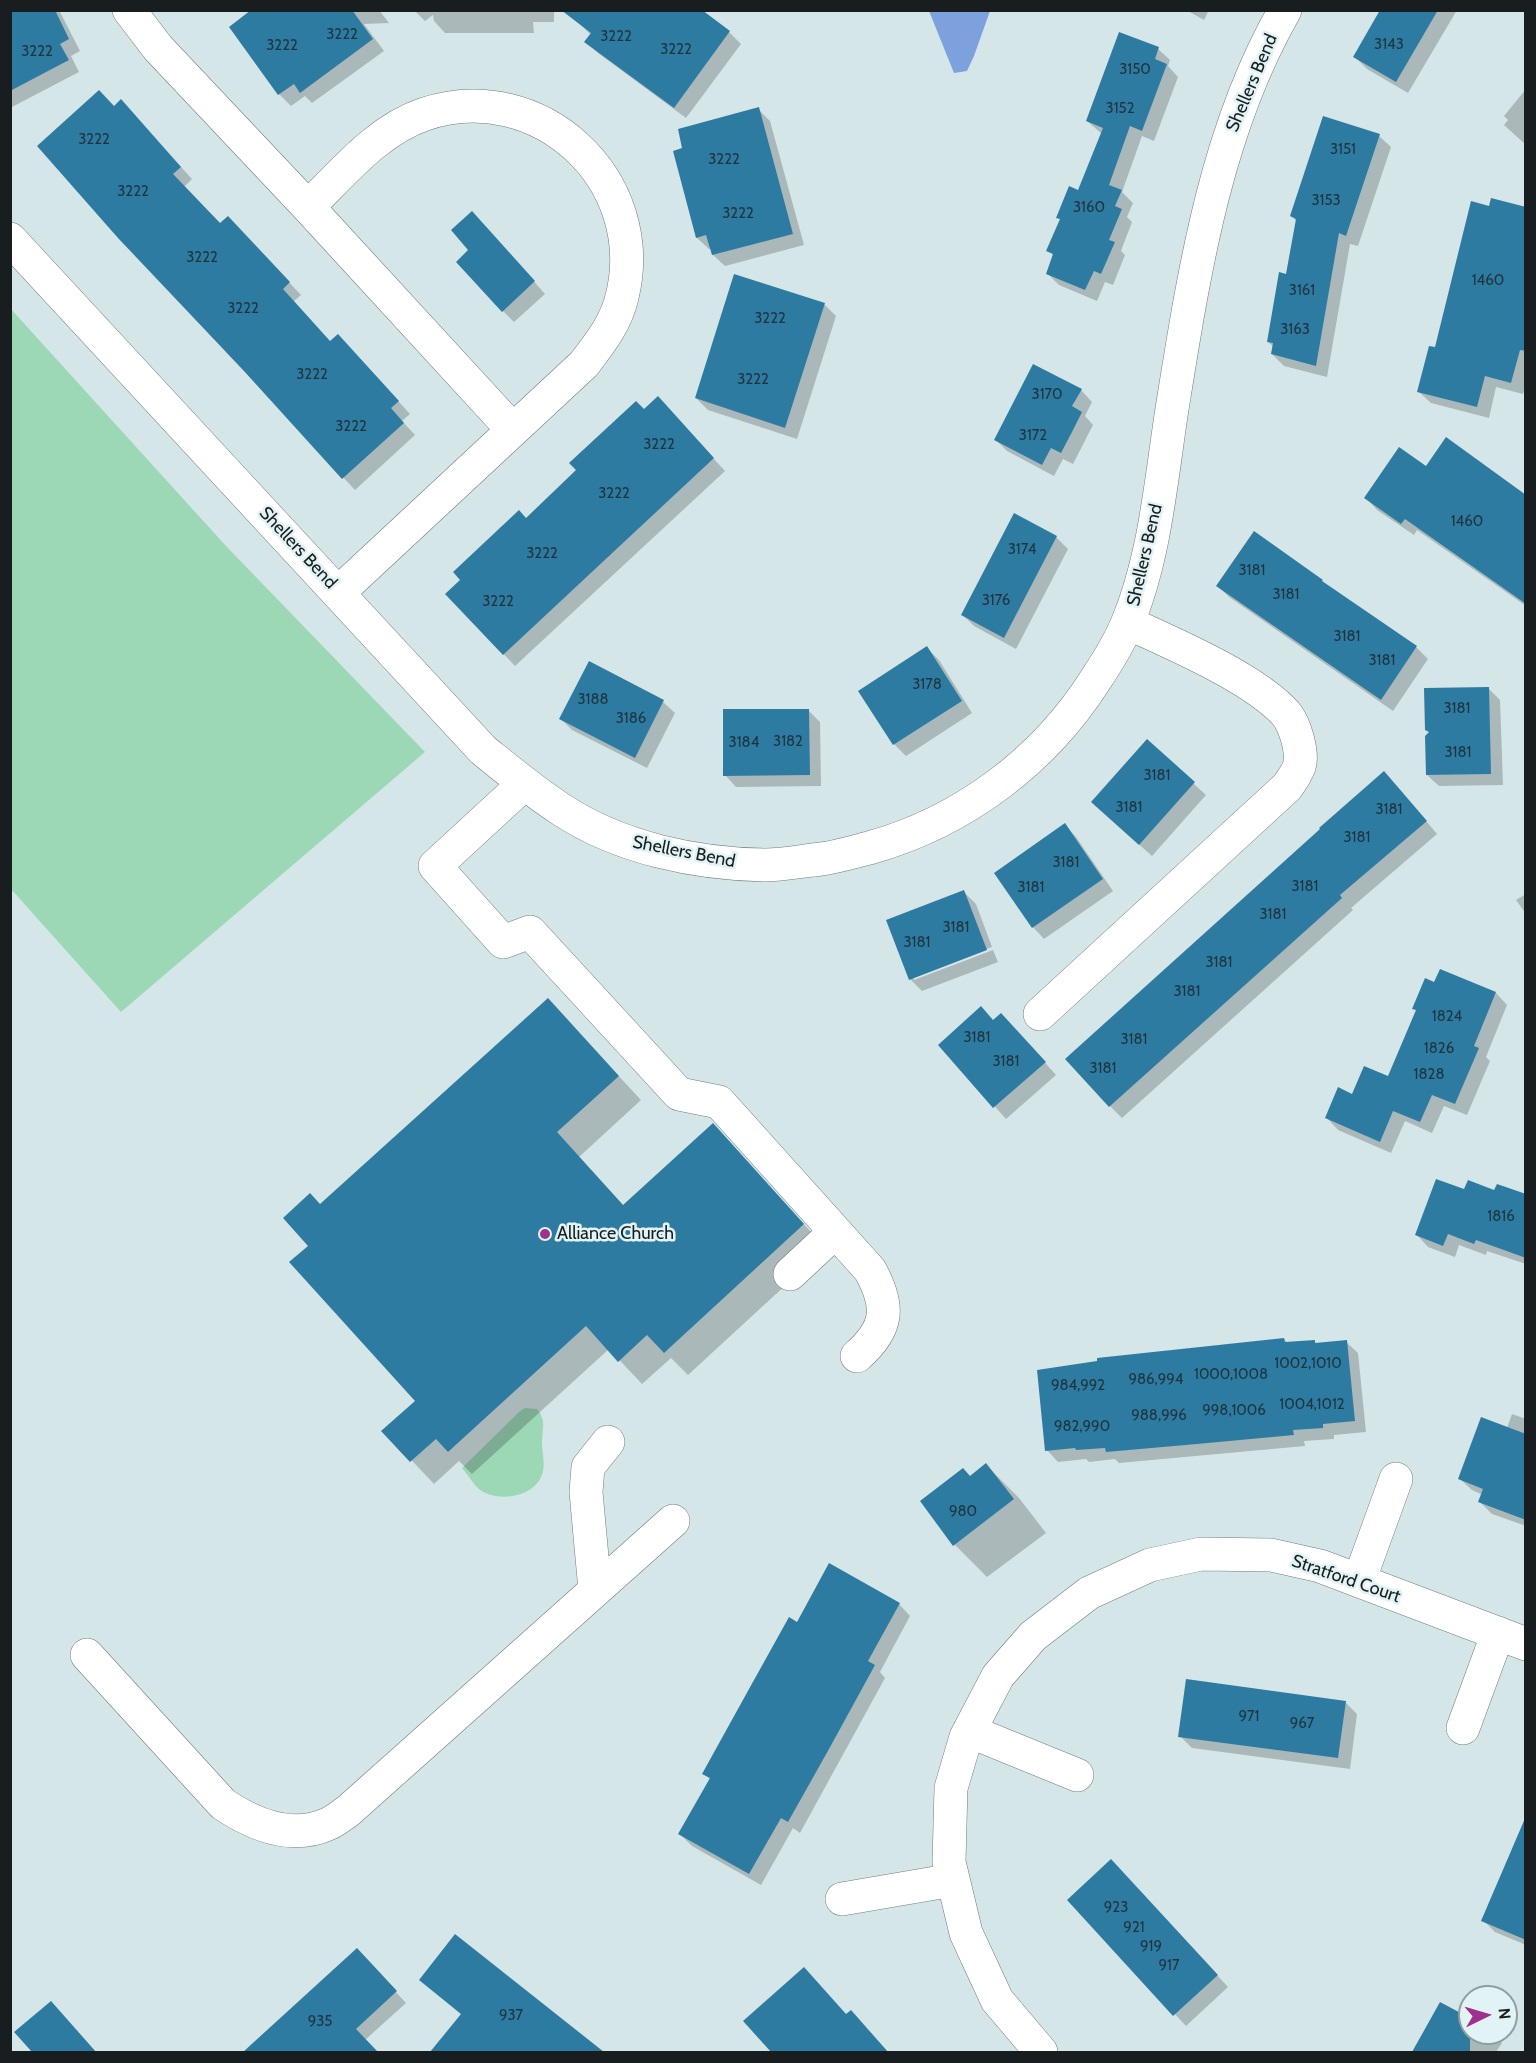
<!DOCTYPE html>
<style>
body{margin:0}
#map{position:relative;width:1536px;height:2063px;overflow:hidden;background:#d5e6e9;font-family:Cabin,sans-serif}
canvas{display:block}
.frame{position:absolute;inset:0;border:12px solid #181e1f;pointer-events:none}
.north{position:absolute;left:1458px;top:1985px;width:60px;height:60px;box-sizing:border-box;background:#e2f3f6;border:2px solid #919ea0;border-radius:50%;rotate:85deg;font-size:16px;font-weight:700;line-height:24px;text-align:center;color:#181e1f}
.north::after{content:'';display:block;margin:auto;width:21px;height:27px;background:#9f308e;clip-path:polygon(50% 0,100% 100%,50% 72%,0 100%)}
</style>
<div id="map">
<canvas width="1536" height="2063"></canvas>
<div class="frame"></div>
<div class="north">N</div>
</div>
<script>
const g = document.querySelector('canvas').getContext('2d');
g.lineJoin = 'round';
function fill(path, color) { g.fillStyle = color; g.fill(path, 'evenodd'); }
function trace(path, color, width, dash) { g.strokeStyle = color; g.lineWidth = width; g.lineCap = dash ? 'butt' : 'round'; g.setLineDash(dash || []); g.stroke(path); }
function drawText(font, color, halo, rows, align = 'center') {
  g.font = font + ' Cabin,sans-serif'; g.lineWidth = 5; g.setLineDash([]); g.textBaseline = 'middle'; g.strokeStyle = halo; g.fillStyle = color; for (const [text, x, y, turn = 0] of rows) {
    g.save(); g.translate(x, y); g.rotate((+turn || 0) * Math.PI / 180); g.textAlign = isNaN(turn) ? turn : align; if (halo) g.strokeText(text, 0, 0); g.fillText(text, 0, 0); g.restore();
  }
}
const green = new Path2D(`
 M 10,308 L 226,546 L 425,752 L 121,1012 L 11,889 Z
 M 525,1408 L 537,1409 C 547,1421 542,1429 542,1443 C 542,1452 545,1463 543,1471 C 538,1497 499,1503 480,1490 C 474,1485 468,1475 462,1468 L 520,1411 Z`);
const water = new Path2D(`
 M 929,11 L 990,11 L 974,56 L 967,71 L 954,73 Z`);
const shadow = new Path2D(`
 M 10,10 L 59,10 L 80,51 L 71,56 L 79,72 L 10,108 Z
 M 254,10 L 379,10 L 389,23 L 364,24 L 384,51 L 312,103 L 305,96 L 291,106 L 279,94 L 231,27 Z
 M 414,10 L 554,10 L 554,22 L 533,22 L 534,33 L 445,33 L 434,21 L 433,15 L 425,21 Z
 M 700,10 L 729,32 L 741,44 L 686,118 L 598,53 L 586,42 L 591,35 L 577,21 Z
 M 1186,10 L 1209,10 L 1204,20 Z
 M 1382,10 L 1457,10 L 1408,93 L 1367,69 L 1355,57 Z
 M 1158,49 L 1170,60 L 1168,66 L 1178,77 L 1154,141 L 1142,136 L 1122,192 L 1133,203 L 1127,217 L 1132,222 L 1121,251 L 1125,255 L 1113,285 L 1105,282 L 1097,301 L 1059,285 L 1047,273 L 1054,256 L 1048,250 L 1061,220 L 1058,217 L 1079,192 L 1102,134 L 1087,121 Z
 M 1526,89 L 1526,145 L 1504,125 L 1508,120 L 1504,116 Z
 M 121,101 L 192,179 L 184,187 L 221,225 L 240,230 L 301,295 L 294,301 L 331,343 L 350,348 L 410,414 L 402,421 L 415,435 L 355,490 L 119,237 L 114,107 Z
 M 758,109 L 770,121 L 804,245 L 725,266 L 713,255 L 711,249 L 709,249 L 697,238 L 674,152 L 684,149 Z
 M 1379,136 L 1391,147 L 1358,246 L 1350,244 L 1327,377 L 1284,366 L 1272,354 L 1274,347 L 1268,342 L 1287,276 L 1297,222 L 1292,216 Z
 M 1491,208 L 1526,209 L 1526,383 L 1523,394 L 1496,387 L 1489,418 L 1431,403 L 1419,392 Z
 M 484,225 L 545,294 L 514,322 L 503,311 L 471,250 Z
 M 824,304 L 836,316 L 797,439 L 708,410 L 696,398 Z
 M 1081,390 L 1092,402 L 1085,416 L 1093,425 L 1073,464 L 1063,459 L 1054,476 L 1007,451 L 996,440 Z
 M 669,410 L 725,471 L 515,666 L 447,594 L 644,411 Z
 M 1427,468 L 1526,495 L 1526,606 L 1417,530 L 1414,535 L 1377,510 L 1366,498 Z
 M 1056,537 L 1068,549 L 1016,649 L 974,626 L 963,615 Z
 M 1322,581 L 1329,588 L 1416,647 L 1428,659 L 1393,711 L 1229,597 L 1218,586 Z
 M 927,648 L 939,660 L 972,713 L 906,756 L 895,745 L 860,692 Z
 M 589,663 L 663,702 L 675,713 L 647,768 L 572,730 L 561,719 Z
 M 1489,689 L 1500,700 L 1503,785 L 1439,786 L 1427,775 Z
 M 808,710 L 820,722 L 821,786 L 736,787 L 725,775 Z
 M 1147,741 L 1206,795 L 1152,856 L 1105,814 Z
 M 1396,785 L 1437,834 L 1351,908 L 1353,910 L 1122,1118 L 1110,1106 Z
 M 1065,825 L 1076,837 L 1113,891 L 1044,939 L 1033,927 Z
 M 964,892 L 976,904 L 992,947 L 914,976 L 914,980 L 993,950 L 998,962 L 922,991 L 910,979 Z
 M 1526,894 L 1526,914 L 1516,900 Z
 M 1441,971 L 1496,993 L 1507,1005 L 1486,1057 L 1490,1061 L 1467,1115 L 1444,1106 L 1432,1133 L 1405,1121 L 1391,1153 L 1338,1130 L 1327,1118 L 1353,1096 L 1389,1078 L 1417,1011 L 1414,1008 L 1435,984 Z
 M 548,1000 L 641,1100 L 579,1157 L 624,1206 L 712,1125 L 826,1248 L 688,1375 L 671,1358 L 642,1384 L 609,1349 L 472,1474 L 459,1461 L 434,1484 L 384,1431 L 417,1401 L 310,1246 L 321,1206 Z
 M 994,1022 L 1013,1027 L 1056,1075 L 1006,1119 L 940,1045 Z
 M 1465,1191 L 1495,1191 L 1526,1196 L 1526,1264 L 1487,1251 L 1486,1255 L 1459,1245 L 1455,1257 L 1428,1247 L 1417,1235 Z
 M 1284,1339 L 1288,1344 L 1314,1341 L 1317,1344 L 1346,1342 L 1358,1353 L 1366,1432 L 1334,1435 L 1334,1439 L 1304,1441 L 1305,1446 L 1119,1463 L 1115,1459 L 1089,1462 L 1086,1459 L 1058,1462 L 1047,1450 Z
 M 1512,1414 L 1526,1419 L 1526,1526 L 1492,1514 L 1480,1502 L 1483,1495 L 1472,1490 L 1460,1479 L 1507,1428 Z
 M 986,1465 L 1019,1498 L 1046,1533 L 987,1577 L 955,1545 L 971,1477 Z
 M 899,1604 L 910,1616 L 880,1672 L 885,1678 L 800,1833 L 793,1828 L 761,1885 L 692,1846 L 680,1834 L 711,1780 L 704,1774 L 797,1624 Z
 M 1345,1702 L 1357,1714 L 1350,1769 L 1192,1748 L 1180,1736 Z
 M 1526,1821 L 1526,1945 L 1495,1932 L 1483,1920 Z
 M 1123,1873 L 1228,1987 L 1186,2026 L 1069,1900 Z
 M 455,1936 L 602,2052 L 432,2052 L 462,2015 L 421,1980 Z
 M 357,1950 L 406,2003 L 365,2040 L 377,2052 L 245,2052 Z
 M 1440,2004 L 1470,2020 L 1470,2033 L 1492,2033 L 1502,2043 L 1496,2052 L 1413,2052 Z
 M 62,2014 L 96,2052 L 34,2052 L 16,2032 Z
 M 846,2016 L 862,2023 L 888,2052 L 773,2052 L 745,2021 Z`);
const building = new Path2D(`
 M 10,10 L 55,10 L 69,39 L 60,44 L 69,60 L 10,91 Z
 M 251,10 L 352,10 L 373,39 L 300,93 L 294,84 L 278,95 L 229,27 Z
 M 561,10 L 702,10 L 730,31 L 674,108 L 584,42 L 591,33 Z
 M 1380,10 L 1438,10 L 1396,82 L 1353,57 Z
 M 1119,32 L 1159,47 L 1155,59 L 1167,64 L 1142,131 L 1130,126 L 1109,185 L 1122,190 L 1115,206 L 1122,209 L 1109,240 L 1115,242 L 1101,274 L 1094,271 L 1085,290 L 1046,274 L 1053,254 L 1046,251 L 1060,219 L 1056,218 L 1069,186 L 1078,190 L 1103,128 L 1086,121 Z
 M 99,90 L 114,106 L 121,99 L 181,167 L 173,174 L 220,223 L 228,216 L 290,282 L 283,289 L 330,341 L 338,334 L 399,401 L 391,408 L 404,423 L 342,479 L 244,371 L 118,238 L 37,146 Z
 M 759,107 L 793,234 L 712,255 L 706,235 L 696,238 L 673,151 L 682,148 L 678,129 Z
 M 1323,116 L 1380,134 L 1346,236 L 1339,233 L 1316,366 L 1271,354 L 1273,343 L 1267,342 L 1279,272 L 1286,274 L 1296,219 L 1290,216 Z
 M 1491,198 L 1526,207 L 1526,351 L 1520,350 L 1511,383 L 1485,376 L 1477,407 L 1417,392 L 1429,346 L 1435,347 L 1471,201 L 1489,206 Z
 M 472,211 L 535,281 L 502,312 L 456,262 L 468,250 L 451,230 Z
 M 734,274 L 825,303 L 785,428 L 695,398 Z
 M 1033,364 L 1082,389 L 1072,406 L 1082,412 L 1072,432 L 1061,453 L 1051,448 L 1042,465 L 994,440 Z
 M 658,396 L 714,458 L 503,655 L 445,594 L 460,580 L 453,572 L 519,510 L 526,518 L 576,470 L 569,463 L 636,401 L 644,409 Z
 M 1446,437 L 1526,495 L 1526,604 L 1405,519 L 1401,524 L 1364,498 L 1399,447 L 1426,466 Z
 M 1014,513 L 1057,536 L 1004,638 L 961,615 Z
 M 1254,531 L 1323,580 L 1322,581 L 1417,646 L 1381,700 L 1216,586 Z
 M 927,646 L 962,701 L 893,745 L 858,691 Z
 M 589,661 L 664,700 L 635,758 L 559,719 Z
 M 1489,687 L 1491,774 L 1426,775 L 1425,736 L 1429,732 L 1425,730 L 1424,688 Z
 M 723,709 L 809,709 L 810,775 L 723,776 Z
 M 1147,739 L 1195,782 L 1139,845 L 1091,802 Z
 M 1384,771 L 1427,821 L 1340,895 L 1342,898 L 1109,1107 L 1065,1059 L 1320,829 L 1319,828 Z
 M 1065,823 L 1103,879 L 1032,928 L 994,873 Z
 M 964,890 L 987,950 L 909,980 L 886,920 Z
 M 1440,969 L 1496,992 L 1474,1046 L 1479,1048 L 1455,1104 L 1432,1095 L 1420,1122 L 1393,1111 L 1380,1142 L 1325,1118 L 1338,1087 L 1352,1094 L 1364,1066 L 1388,1076 L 1416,1010 L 1412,1009 L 1425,978 L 1434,982 Z
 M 548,998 L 619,1076 L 557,1132 L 623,1205 L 713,1123 L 804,1224 L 664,1353 L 647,1335 L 618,1362 L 586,1326 L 448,1452 L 436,1439 L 410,1462 L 381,1431 L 415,1401 L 289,1262 L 308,1246 L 283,1218 L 310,1193 L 320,1204 Z
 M 981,1006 L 993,1020 L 1001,1013 L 1046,1062 L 993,1108 L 938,1045 Z
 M 1436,1179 L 1464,1189 L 1468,1180 L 1494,1190 L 1497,1184 L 1526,1194 L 1526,1258 L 1476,1240 L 1474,1244 L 1448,1234 L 1443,1246 L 1415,1235 Z
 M 1284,1338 L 1285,1342 L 1315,1340 L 1315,1343 L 1347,1340 L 1355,1421 L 1323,1424 L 1323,1428 L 1293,1430 L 1294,1435 L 1197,1444 L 1106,1452 L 1105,1448 L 1076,1450 L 1075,1448 L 1045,1451 L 1037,1370 L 1097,1361 L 1097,1358 Z
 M 1481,1417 L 1526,1434 L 1526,1520 L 1478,1502 L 1483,1489 L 1458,1479 Z
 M 986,1463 L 1014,1499 L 953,1546 L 920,1501 L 963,1468 L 970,1476 Z
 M 829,1563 L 900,1603 L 868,1661 L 875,1665 L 829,1749 L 788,1822 L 781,1818 L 749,1874 L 678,1834 L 710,1778 L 702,1774 L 749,1689 L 789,1617 L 797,1622 Z
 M 1186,1679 L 1346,1701 L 1338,1758 L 1178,1737 Z
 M 1526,1816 L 1526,1940 L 1481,1921 Z
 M 1111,1859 L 1218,1975 L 1173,2016 L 1067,1900 Z
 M 455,1934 L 604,2052 L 430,2052 L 461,2014 L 419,1980 Z
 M 357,1948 L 397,1991 L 356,2029 L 378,2052 L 243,2052 Z
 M 804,1967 L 846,2014 L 851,2010 L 888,2052 L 771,2052 L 743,2021 Z
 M 51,2001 L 96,2052 L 32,2052 L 14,2032 Z
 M 1440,2002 L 1470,2018 L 1470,2052 L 1412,2052 Z`);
const minor = new Path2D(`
 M 129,10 L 158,48 L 308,207 L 512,429
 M 308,207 C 343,173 377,130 425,114 C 539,76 651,180 622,297 C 616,323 600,343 584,364 L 339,592
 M 10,239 L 483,750 C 509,771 534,792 562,810 C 620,848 696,864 765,865 C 783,865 802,861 821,859 C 837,857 853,852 869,848 C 963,822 1044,761 1096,679 C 1108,661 1119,643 1127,624 C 1155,558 1161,480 1172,409 C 1194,273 1215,132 1285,10
 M 524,784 L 435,866 L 503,942 L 530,932 L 679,1094 L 719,1102 L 870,1270 C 890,1306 889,1328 857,1356
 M 1040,1014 L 1287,787 C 1291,781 1299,771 1300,763 C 1302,749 1295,726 1287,715 C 1256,679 1172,643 1128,623
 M 790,1274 L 835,1232
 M 1359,1581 L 1396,1479
 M 595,1590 L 586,1492 L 588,1467 L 608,1442
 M 87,1655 L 223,1804 C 254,1825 292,1840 328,1824 C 335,1821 342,1815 348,1811 L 673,1521
 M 1463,1728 L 1498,1633
 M 969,1731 L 1077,1775
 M 842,1899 L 953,1880
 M 1041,2052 L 997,2000 L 966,1933 L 949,1862 L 951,1788 L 966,1737 L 998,1676 L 1033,1636 L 1089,1593 L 1150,1565 L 1201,1554 L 1271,1555 L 1320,1566 L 1526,1644`);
const markers = [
 [545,1234,6,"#9f308e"]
];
const numberNames = [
 ["3222",342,35],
 ["3222",616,37],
 ["3143",1389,45],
 ["3222",282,46],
 ["3222",676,50],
 ["3222",37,52],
 ["3150",1135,70],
 ["3152",1120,109],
 ["3222",94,140],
 ["3151",1343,150],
 ["3222",724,160],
 ["3222",133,192],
 ["3153",1326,201],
 ["3160",1089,208],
 ["3222",738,214],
 ["3222",202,258],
 ["1460",1488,281],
 ["3161",1302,291],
 ["3222",243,309],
 ["3222",770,319],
 ["3163",1295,330],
 ["3222",312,375],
 ["3222",753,380],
 ["3170",1047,395],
 ["3222",351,427],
 ["3172",1033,436],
 ["3222",659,445],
 ["3222",614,494],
 ["1460",1467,522],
 ["3174",1022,550],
 ["3222",542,554],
 ["3181",1252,571],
 ["3181",1286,595],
 ["3176",996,601],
 ["3222",498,602],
 ["3181",1347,637],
 ["3181",1382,661],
 ["3178",927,685],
 ["3188",593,700],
 ["3181",1457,709],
 ["3186",631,719],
 ["3182",788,742],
 ["3184",744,743],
 ["3181",1458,753],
 ["3181",1157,776],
 ["3181",1129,808],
 ["3181",1389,810],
 ["3181",1357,838],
 ["3181",1066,863],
 ["3181",1305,887],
 ["3181",1031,888],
 ["3181",1273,915],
 ["3181",956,928],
 ["3181",917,943],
 ["3181",1219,963],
 ["3181",1187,992],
 ["1824",1447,1017],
 ["3181",977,1038],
 ["3181",1134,1040],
 ["1826",1439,1049],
 ["3181",1006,1062],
 ["3181",1103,1069],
 ["1828",1429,1075],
 ["1816",1501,1217],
 ["1002,1010",1308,1364],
 ["1000,1008",1231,1375],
 ["986,994",1156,1380],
 ["984,992",1078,1386],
 ["1004,1012",1312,1405],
 ["998,1006",1234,1411],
 ["988,996",1159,1416],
 ["982,990",1082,1427],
 ["980",963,1512],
 ["971",1249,1717],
 ["967",1302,1724],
 ["923",1116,1908],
 ["921",1134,1928],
 ["919",1151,1947],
 ["917",1169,1966],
 ["937",511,2016],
 ["935",320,2022]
];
const streetNames = [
 ["Shellers Bend",1252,83,-67],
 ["Shellers Bend",298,548,47],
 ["Shellers Bend",1145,555,-77],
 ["Shellers Bend",684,852,11],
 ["Stratford Court",1346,1579,19]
];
const poiNames = [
 ["Alliance Church",557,1234]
];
fill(green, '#9cd8b6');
fill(water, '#7da1dc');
fill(shadow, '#0003');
fill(building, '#2e7ba1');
trace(minor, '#6e7d7f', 34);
trace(minor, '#fff', 33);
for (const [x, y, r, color] of markers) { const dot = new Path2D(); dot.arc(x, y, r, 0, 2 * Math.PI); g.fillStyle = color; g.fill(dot); trace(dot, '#e2f3f6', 2); }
drawText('15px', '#1e3540', null, numberNames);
drawText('18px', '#181e1f', '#e2f3f6', streetNames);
drawText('18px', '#181e1f', '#e2f3f6', poiNames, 'left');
</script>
